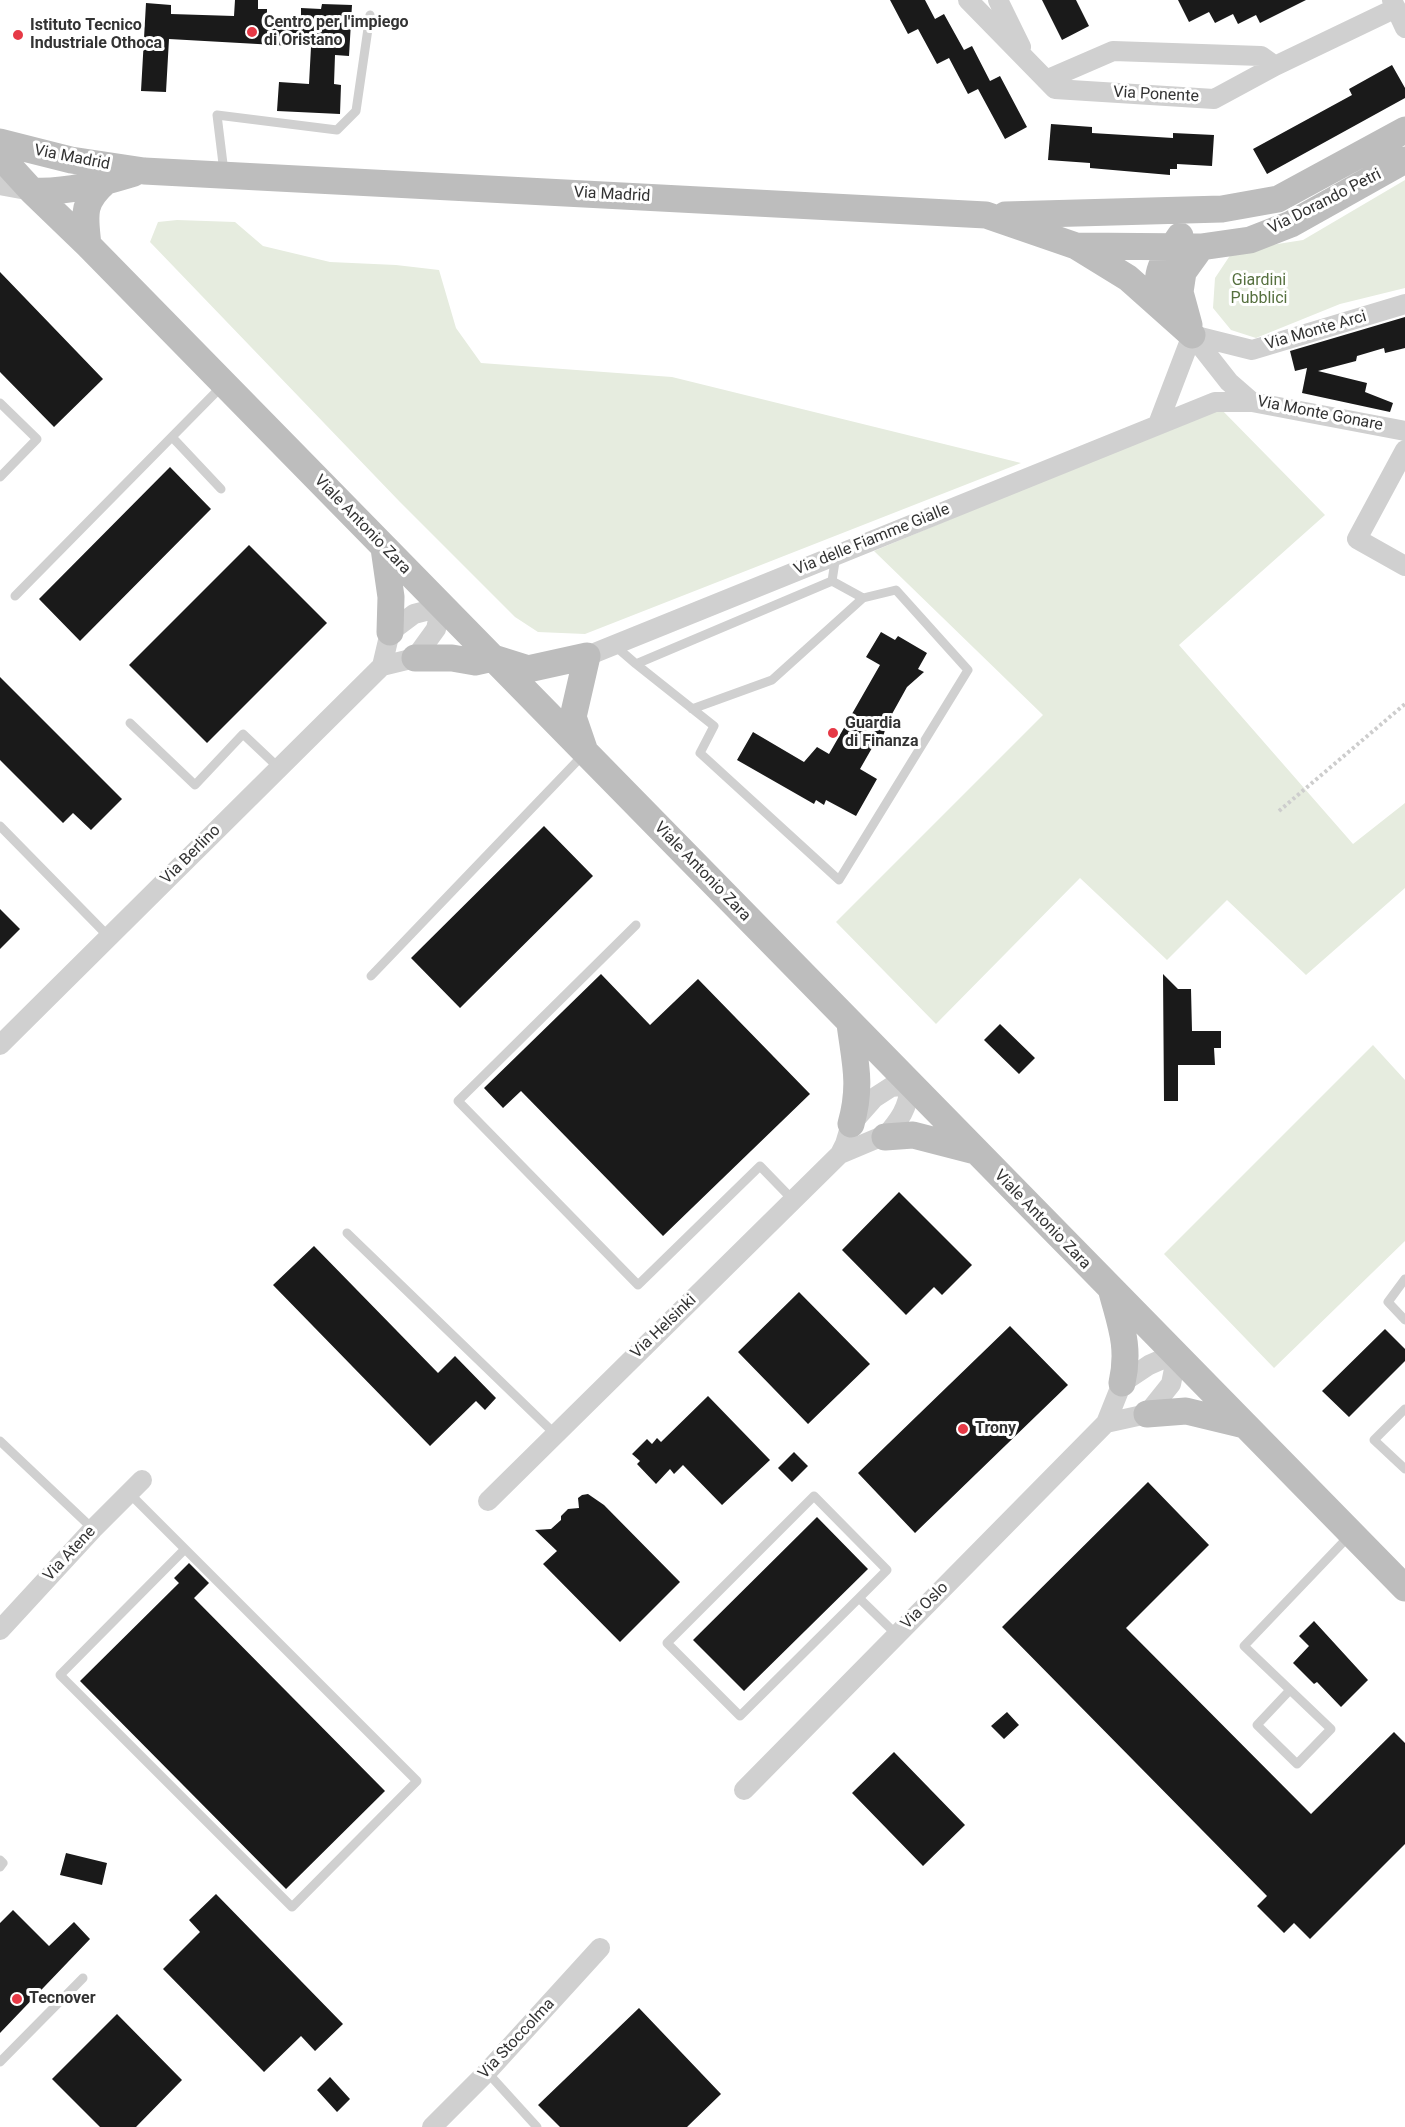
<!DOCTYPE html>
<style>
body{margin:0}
canvas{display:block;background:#fff}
</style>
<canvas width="1405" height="2127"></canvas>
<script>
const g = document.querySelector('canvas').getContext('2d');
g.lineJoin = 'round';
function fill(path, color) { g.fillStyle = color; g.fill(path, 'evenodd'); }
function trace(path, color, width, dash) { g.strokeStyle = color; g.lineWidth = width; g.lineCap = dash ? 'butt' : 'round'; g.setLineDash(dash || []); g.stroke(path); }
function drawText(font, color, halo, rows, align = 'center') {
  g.font = font + ' Roboto,sans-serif'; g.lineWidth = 6; g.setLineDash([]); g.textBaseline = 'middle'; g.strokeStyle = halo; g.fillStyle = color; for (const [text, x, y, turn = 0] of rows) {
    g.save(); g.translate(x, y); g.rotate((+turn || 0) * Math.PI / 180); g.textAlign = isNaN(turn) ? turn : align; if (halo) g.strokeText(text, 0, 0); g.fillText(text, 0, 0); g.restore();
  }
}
const green = new Path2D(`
 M 1405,180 L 1405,288 L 1340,304 L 1256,338 L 1231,330 L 1213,308 L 1215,278 L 1233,251 L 1303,240 Z
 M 177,220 L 235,222 L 263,246 L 330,262 L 396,265 L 439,270 L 456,328 L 481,363 L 672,377 L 1021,463 L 585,634 L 538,632 L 515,617 L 399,501 L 150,242 L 158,222 Z
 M 1219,407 L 1325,515 L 1179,645 L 1353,844 L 1405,803 L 1405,888 L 1306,975 L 1227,900 L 1167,960 L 1080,878 L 936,1024 L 836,922 L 1043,715 L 874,551 Z
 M 1373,1045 L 1405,1080 L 1405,1241 L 1274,1368 L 1164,1254 Z`);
const building = new Path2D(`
 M 235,0 L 258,0 L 258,9 L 267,9 L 267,20 L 301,21 L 301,8 L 321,9 L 322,4 L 352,5 L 349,56 L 335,55 L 334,84 L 341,85 L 340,114 L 277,111 L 279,82 L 309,84 L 311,47 L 169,39 L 166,92 L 141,91 L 146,3 L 171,5 L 171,14 L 234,16 Z
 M 890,0 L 925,0 L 935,19 L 944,14 L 964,50 L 972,46 L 990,81 L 1000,76 L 1027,127 L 1005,139 L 978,89 L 968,94 L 949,58 L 937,64 L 918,29 L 908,34 Z
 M 1042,0 L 1076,0 L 1089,26 L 1062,40 Z
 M 1178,0 L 1306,0 L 1260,23 L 1256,15 L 1238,24 L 1233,14 L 1215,23 L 1209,12 L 1189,22 Z
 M 1392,65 L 1405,88 L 1405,98 L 1267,174 L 1253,149 L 1352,95 L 1349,89 Z
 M 1051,124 L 1092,127 L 1092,133 L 1173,138 L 1173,133 L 1214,135 L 1212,166 L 1177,164 L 1177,169 L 1170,169 L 1170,175 L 1090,168 L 1090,163 L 1048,160 Z
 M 0,272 L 103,379 L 54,427 L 0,372 Z
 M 1405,317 L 1405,348 L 1385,353 L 1384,348 L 1357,356 L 1356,361 L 1318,371 L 1367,383 L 1365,392 L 1393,403 L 1390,412 L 1302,393 L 1307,368 L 1295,371 L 1290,351 Z
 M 170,467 L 211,509 L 80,641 L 39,599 Z
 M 249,545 L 327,623 L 207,743 L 129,665 Z
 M 881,632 L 895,640 L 898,636 L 927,653 L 918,669 L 924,672 L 907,687 L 887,723 L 881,744 L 876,741 L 860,769 L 877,779 L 856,816 L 826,800 L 824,805 L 816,800 L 814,804 L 737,760 L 753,732 L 804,762 L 817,747 L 829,754 L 880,665 L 866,657 Z
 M 0,677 L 122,799 L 91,830 L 73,813 L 63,823 L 0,760 Z
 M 544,826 L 593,876 L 460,1008 L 411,958 Z
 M 0,909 L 20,929 L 0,949 Z
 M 601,974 L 650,1025 L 698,979 L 810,1094 L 663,1236 L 521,1091 L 503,1108 L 484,1088 Z
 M 1163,974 L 1178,989 L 1191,989 L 1192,1031 L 1221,1031 L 1221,1048 L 1214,1048 L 1215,1065 L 1178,1065 L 1178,1101 L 1164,1101 Z
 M 1000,1024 L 1035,1058 L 1019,1074 L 984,1040 Z
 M 899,1192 L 972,1265 L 942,1295 L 934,1287 L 906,1315 L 842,1250 Z
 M 314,1246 L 438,1373 L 455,1356 L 496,1398 L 485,1410 L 476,1401 L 430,1446 L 273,1285 Z
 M 799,1292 L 870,1364 L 808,1424 L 738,1352 Z
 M 1010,1326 L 1068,1385 L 915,1533 L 858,1473 Z
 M 1385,1329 L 1405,1349 L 1405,1361 L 1349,1417 L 1322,1391 Z
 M 708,1396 L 770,1460 L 722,1505 L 683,1465 L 674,1474 L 670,1469 L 656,1484 L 637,1464 L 640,1461 L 632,1454 L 647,1439 L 652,1444 L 657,1438 L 661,1442 Z
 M 794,1452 L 808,1466 L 792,1482 L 778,1468 Z
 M 1148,1482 L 1209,1545 L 1126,1628 L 1311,1814 L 1394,1732 L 1405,1743 L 1405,1844 L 1310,1939 L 1294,1923 L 1284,1933 L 1257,1906 L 1267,1896 L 1002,1627 Z
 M 588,1494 L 604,1505 L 680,1582 L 620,1642 L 543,1564 L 557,1551 L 535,1530 L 551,1529 L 561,1520 L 561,1516 L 568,1509 L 579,1508 L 578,1498 L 582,1495 Z
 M 817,1517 L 868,1569 L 744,1691 L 693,1640 Z
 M 189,1563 L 209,1583 L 194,1598 L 385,1791 L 286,1889 L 80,1681 L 179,1583 L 174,1578 Z
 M 1314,1621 L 1368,1680 L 1341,1707 L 1317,1682 L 1314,1684 L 1293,1663 L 1309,1646 L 1299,1636 Z
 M 1007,1712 L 1019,1725 L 1004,1739 L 991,1726 Z
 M 894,1752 L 965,1825 L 923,1866 L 852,1793 Z
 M 66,1853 L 107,1863 L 102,1885 L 60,1875 Z
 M 216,1894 L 343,2024 L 315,2051 L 301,2036 L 264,2072 L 163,1969 L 200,1932 L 189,1920 Z
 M 13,1910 L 49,1946 L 74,1922 L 90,1939 L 0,2033 L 0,1923 Z
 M 639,2008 L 721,2094 L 687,2127 L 560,2127 L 538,2105 Z
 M 117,2014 L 182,2080 L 136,2127 L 100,2127 L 52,2079 Z
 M 330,2077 L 350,2099 L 337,2112 L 317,2090 Z`);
const path = new Path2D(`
 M 1279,811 L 1405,704`);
const lane = new Path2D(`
 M 224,172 L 217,115 L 337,130 L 356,111 L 370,15
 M 0,403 L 37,439 L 0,477
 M 172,437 L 221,489
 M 832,581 L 863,598
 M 15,596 L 222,386
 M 614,645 L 636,664 L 832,581 L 836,555
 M 636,664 L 714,726 L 700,753 L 839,880 L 968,670 L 896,590 L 863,598 L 772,680 L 692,709
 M 130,723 L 195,785 L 243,734 L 279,768
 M 0,826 L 109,937
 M 636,925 L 458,1101 L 638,1285 L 760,1166 L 793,1200
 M 371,976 L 583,755
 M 347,1233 L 555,1434
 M 1405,1279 L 1388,1302 L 1405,1320
 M 1405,1409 L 1374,1440 L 1405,1469
 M 0,1441 L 93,1529
 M 129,1493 L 417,1781 L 292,1907 L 60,1675 L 185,1549
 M 859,1598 L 740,1716 L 667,1643 L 814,1496 L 887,1570 L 859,1598 L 897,1635
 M 1290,1690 L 1257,1725 L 1297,1764 L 1331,1729 L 1244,1646 L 1350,1535
 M 0,1860 L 3,1863 L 0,1867
 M 0,2062 L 83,1978
 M 487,2072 L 537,2127`);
const street = new Path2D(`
 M 968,0 L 1055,89 L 1214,99 L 1275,66 L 1396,8
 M 998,0 L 1021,47
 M 1392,0 L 1405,28
 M 1046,80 L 1113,51 L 1261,56 L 1275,66
 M 0,185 L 32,191
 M 1192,335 L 1229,382 L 1252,402 L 1405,431
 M 1192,335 L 1252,350 L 1405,304
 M 1158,424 L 1192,335
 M 1405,450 L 1357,539 L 1405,566
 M 587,656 L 1215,402 L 1252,402
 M 0,1045 L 382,666 L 415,658 L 436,629 L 441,607 L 414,614 L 390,632 L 382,666
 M 488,1501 L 840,1154 L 845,1144 L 851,1124 L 874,1098 L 891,1087 L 910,1085 C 908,1109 900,1119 885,1137 L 878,1138 L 840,1154
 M 0,1630 L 93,1529 L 142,1480
 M 744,1790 L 1106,1423 L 1122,1383 L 1149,1365 L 1174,1354 L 1174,1369 L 1171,1384 L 1147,1414 L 1106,1423
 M 432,2127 L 487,2072 L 600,1948`);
const secondary = new Path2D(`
 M 0,142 L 71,160 L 144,171 L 986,215 L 1076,246 L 1128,278 L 1192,335
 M 0,156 L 32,191 L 88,245 L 1405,1588
 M 32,191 C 67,193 101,183 134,173
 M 1005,215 L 1222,209 L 1278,199 L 1405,130
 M 88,245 C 85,216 81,203 105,182
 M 1077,246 L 1201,247 L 1250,240 L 1291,224 L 1405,160
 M 1172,311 C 1147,280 1161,264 1180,236
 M 1189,325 L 1180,292 L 1183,272 L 1201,247
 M 384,548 L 391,597 L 390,632
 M 415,658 L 452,658 L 475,662 L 493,658 L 528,669 L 587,656 L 573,717 L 584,749
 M 850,1024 C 855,1062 862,1085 851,1124
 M 885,1137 L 913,1135 L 975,1151
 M 1112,1292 C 1121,1326 1130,1347 1122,1383
 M 1147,1414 L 1186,1411 L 1244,1425`);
const markers = [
 [252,32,6,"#e63946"],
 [18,35,6,"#e63946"],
 [833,733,6,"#e63946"],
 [963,1429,6,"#e63946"],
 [17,1999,6,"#e63946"]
];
const poiNames = [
 ["Centro per l'impiego",264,23],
 ["di Oristano",264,41],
 ["Istituto Tecnico",30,26],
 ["Industriale Othoca",30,44],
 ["Guardia",845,724],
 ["di Finanza",845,742],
 ["Trony",975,1429],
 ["Tecnover",29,1999]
];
const streetNames = [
 ["Via Ponente",1156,95,3],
 ["Via Madrid",72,158,11],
 ["Via Madrid",612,195,3],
 ["Via Dorando Petri",1325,202,-27],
 ["Via Monte Arci",1316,331,-16],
 ["Via Monte Gonare",1320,414,11],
 ["Viale Antonio Zara",362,525,46],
 ["Via delle Fiamme Gialle",872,540,-22],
 ["Via Berlino",191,855,-45],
 ["Viale Antonio Zara",702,872,46],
 ["Viale Antonio Zara",1042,1220,46],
 ["Via Helsinki",664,1327,-44],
 ["Via Atene",70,1554,-47],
 ["Via Oslo",925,1606,-45],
 ["Via Stoccolma",517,2039,-47]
];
const parkNames = [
 ["Giardini",1259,281],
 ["Pubblici",1259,299]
];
fill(green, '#e6ecdf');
fill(building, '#1a1a1a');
trace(path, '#cdcdcd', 4, [3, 3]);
trace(lane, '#d0d0d0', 9);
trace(street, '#d0d0d0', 20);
trace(secondary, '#bdbdbd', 27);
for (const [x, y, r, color] of markers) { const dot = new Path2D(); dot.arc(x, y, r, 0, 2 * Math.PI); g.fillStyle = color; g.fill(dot); trace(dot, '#fff', 2); }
drawText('bold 16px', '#333', '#fff', poiNames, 'left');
drawText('16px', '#333', '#fff', streetNames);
drawText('16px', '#56703f', '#fff', parkNames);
</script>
